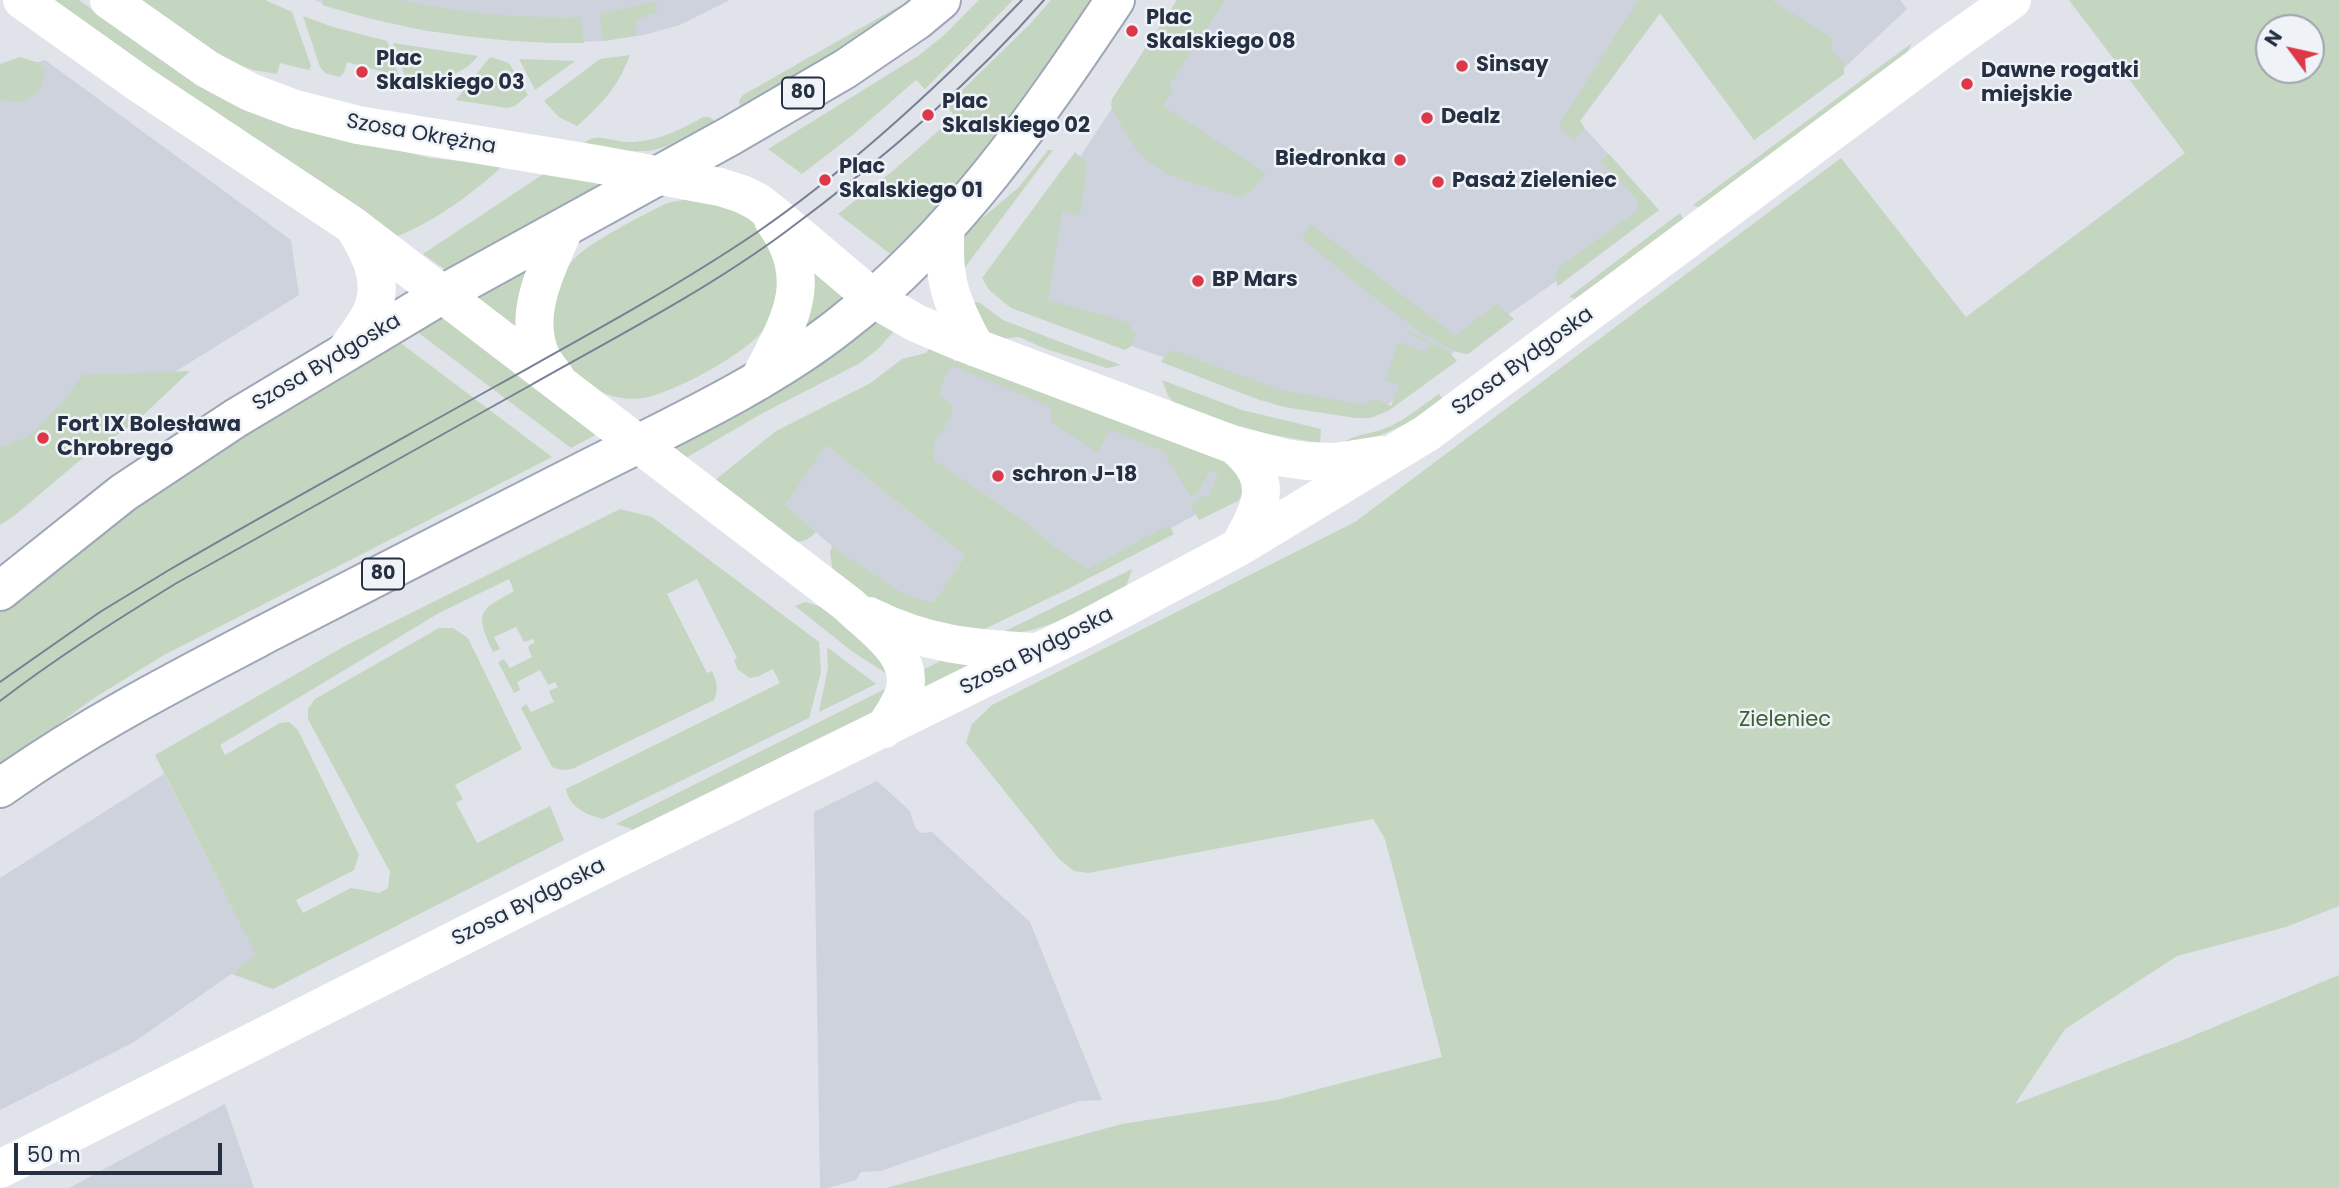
<!DOCTYPE html>
<meta charset="utf-8">
<style>
body{margin:0}
#map{position:relative;width:2339px;height:1188px;overflow:hidden;background:#e0e3ea;font-family:Poppins,sans-serif}
canvas{display:block}
.north{position:absolute;left:2255px;top:14px;width:70px;height:70px;box-sizing:border-box;background:#eff2f7;border:2px solid #9fa4af;border-radius:50%;rotate:303deg;font-size:19px;font-weight:700;line-height:28px;text-align:center;color:#263043}
.north::after{content:'';display:block;margin:auto;width:24px;height:32px;background:#dc3848;clip-path:polygon(50% 0,100% 100%,50% 72%,0 100%)}
.scale{position:absolute;left:14px;top:1143px;width:208px;height:32px;box-sizing:border-box;border:4px solid #263043;border-top:0;padding-left:9px;font-size:21px;line-height:24px;white-space:nowrap;color:#263043;-webkit-text-stroke:5px #eff2f7;paint-order:stroke}
</style>
<div id="map">
<canvas width="2339" height="1188"></canvas>
<div class="north">N</div>
<div class="scale">50 m</div>
</div>
<script>
const g = document.querySelector('canvas').getContext('2d');
g.lineJoin = 'round';
function fill(path, color) { g.fillStyle = color; g.fill(path, 'evenodd'); }
function trace(path, color, width, dash) { g.strokeStyle = color; g.lineWidth = width; g.lineCap = dash ? 'butt' : 'round'; g.setLineDash(dash || []); g.stroke(path); }
function drawText(font, color, halo, rows, align = 'center') {
  g.font = font + ' Poppins,sans-serif'; g.lineWidth = 5; g.setLineDash([]); g.textBaseline = 'middle'; g.strokeStyle = halo; g.fillStyle = color; for (const [text, x, y, turn = 0] of rows) {
    g.save(); g.translate(x, y); g.rotate((+turn || 0) * Math.PI / 180); g.textAlign = isNaN(turn) ? turn : align; if (halo) g.strokeText(text, 0, 0); g.fillText(text, 0, 0); g.restore();
  }
}
const built = new Path2D(`
 M 314,0 L 730,0 L 680,25 L 644,35 L 602,41 L 549,43 L 426,31 L 368,18 Z
 M 1183,0 L 1670,0 L 1579,122 L 1659,210 L 1457,350 L 1383,408 L 1276,397 L 1035,312 L 1019,250 Z
 M 1733,0 L 1900,0 L 1907,9 L 1843,69 Z
 M 45,60 L 291,240 L 299,295 L 173,373 L 0,503 L 0,72 Z
 M 944,357 L 1246,487 L 1038,601 L 867,469 Z
 M 825,444 L 965,556 L 933,603 L 903,593 L 832,546 L 785,505 Z
 M 164,774 L 257,956 L 134,1042 L 0,1110 L 0,878 Z
 M 877,781 L 910,811 L 915,827 L 921,833 L 932,832 L 1030,922 L 1102,1100 L 1079,1101 L 881,1171 L 861,1172 L 856,1180 L 828,1188 L 820,1188 L 814,812 Z
 M 225,1104 L 254,1188 L 69,1188 Z`);
const green = new Path2D(`
 M 53,0 L 79,0 L 146,49 L 348,138 L 430,158 L 503,165 C 477,191 432,223 398,236 L 147,68 Z
 M 140,0 L 265,0 L 292,12 L 311,66 L 309,70 L 280,63 L 277,74 L 253,70 L 229,61 Z
 M 324,0 L 399,0 L 460,11 L 512,16 L 566,18 L 581,17 L 584,43 C 496,44 406,31 322,5 Z
 M 910,0 C 855,39 799,75 740,107 L 739,101 L 743,95 Z
 M 979,0 L 1013,0 L 925,89 L 916,80 L 855,133 L 802,174 L 768,149 L 918,56 L 943,36 Z
 M 1051,0 L 1096,0 L 983,159 L 893,256 L 838,214 L 894,170 L 955,116 L 946,106 L 1031,23 Z
 M 1177,0 L 1225,0 L 1169,86 L 1173,90 L 1163,106 L 1266,173 L 1251,192 L 1240,197 C 1207,186 1163,180 1140,153 C 1128,140 1120,122 1111,106 L 1112,99 Z
 M 1638,0 L 1771,0 L 1832,38 C 1829,51 1834,55 1844,62 L 1844,74 L 1754,140 L 1660,13 L 1580,121 L 1585,128 L 1574,140 L 1561,130 L 1560,123 Z
 M 2069,0 L 2339,0 L 2339,906 L 2286,927 L 2177,956 L 2065,1029 L 2015,1104 L 2178,1042 L 2339,975 L 2339,1188 L 886,1188 L 1122,1124 L 1276,1100 L 1442,1057 L 1385,839 L 1373,819 L 1088,873 L 1074,871 L 1059,859 L 966,743 L 972,724 L 992,705 L 1355,522 L 1841,158 L 1966,317 L 2185,153 ZM 2269,28 L 2311,28 L 2311,70 L 2269,70 Z
 M 656,1 L 657,12 L 636,20 L 635,36 L 603,41 L 600,14 Z
 M 303,16 L 333,27 L 387,41 L 399,76 L 347,62 L 344,73 L 339,77 L 325,73 L 320,67 Z
 M 393,43 L 478,56 C 462,77 434,81 409,88 Z
 M 1912,43 L 1902,62 L 1701,208 L 1693,205 Z
 M 630,55 C 618,87 602,104 577,126 L 559,117 L 544,101 L 600,59 Z
 M 20,57 L 39,63 L 45,70 L 39,91 L 23,102 L 0,100 L 0,64 Z
 M 490,57 L 509,63 L 528,95 L 515,106 L 507,108 L 456,100 Z
 M 519,59 L 575,61 L 535,90 Z
 M 703,117 L 710,117 L 715,122 C 693,133 668,150 644,151 C 623,152 603,148 583,144 C 596,132 609,141 625,142 C 654,143 679,131 703,117 Z
 M 1048,150 L 1053,150 L 963,270 L 960,242 L 967,231 L 1019,187 Z
 M 1075,152 L 1087,163 L 1081,211 L 1078,216 L 1062,211 L 1048,300 L 1127,322 L 1136,335 L 1131,346 L 1125,350 L 1011,308 L 989,290 L 982,278 Z
 M 1609,154 L 1659,210 L 1558,286 C 1554,278 1556,271 1562,265 L 1636,212 L 1638,204 L 1636,198 L 1600,162 Z
 M 545,173 L 600,184 L 446,270 L 423,254 Z
 M 689,199 C 703,202 722,203 735,209 C 758,221 782,250 780,277 C 780,284 777,291 776,297 C 775,304 775,312 772,318 C 761,347 674,393 644,398 C 630,400 616,398 603,393 C 550,370 537,304 573,260 C 588,243 646,213 668,203 C 674,201 682,200 689,199 Z
 M 1680,213 L 1685,222 L 1575,299 L 1569,297 Z
 M 1311,224 L 1455,336 L 1497,304 L 1514,319 L 1468,354 C 1435,353 1333,263 1302,239 Z
 M 531,264 L 523,335 L 475,297 Z
 M 814,271 L 847,298 L 806,330 Z
 M 976,302 L 980,303 L 1003,320 L 1121,365 L 1107,368 L 1046,349 L 1019,337 L 999,339 L 991,336 L 965,306 Z
 M 444,314 L 599,433 L 571,448 L 416,331 Z
 M 876,320 L 895,330 L 878,349 L 860,363 L 761,414 L 684,459 L 669,447 Z
 M 1411,332 L 1448,351 L 1457,361 L 1388,411 L 1370,418 L 1356,418 L 1284,407 L 1257,399 L 1161,362 L 1167,353 L 1175,351 L 1280,390 L 1364,405 L 1375,399 L 1391,406 L 1399,384 L 1385,380 C 1391,372 1392,357 1397,345 L 1402,343 L 1425,352 L 1430,343 L 1406,333 Z
 M 398,341 L 552,457 L 164,655 L 94,698 L 0,767 L 0,612 L 118,517 L 223,444 Z
 M 931,346 L 955,357 L 952,365 L 958,358 L 1237,461 L 1244,492 L 1238,501 L 1199,520 L 1191,505 L 1204,496 L 1208,497 L 1218,475 L 1209,471 L 1198,493 L 1191,497 L 1163,451 L 1110,430 L 1097,452 L 1051,422 L 1051,407 L 951,365 L 940,387 L 942,388 L 939,394 L 953,406 L 951,417 L 934,443 L 934,460 L 1025,522 L 1058,550 L 1088,569 L 1169,525 L 1174,534 L 1066,590 L 976,633 L 893,614 L 833,573 L 830,553 L 832,546 L 903,593 L 933,603 L 965,556 L 826,445 L 785,505 L 816,532 C 808,540 803,543 791,541 L 714,481 L 776,431 L 869,384 L 902,359 L 926,353 Z
 M 190,371 L 137,421 L 79,461 L 14,516 L 0,525 L 0,448 L 31,435 L 63,402 L 82,375 Z
 M 1162,380 L 1242,410 L 1321,429 L 1320,443 L 1268,434 L 1180,409 L 1168,396 Z
 M 1439,394 L 1445,401 L 1419,418 L 1374,438 L 1342,443 C 1358,433 1374,434 1391,426 C 1407,418 1423,405 1439,394 Z
 M 620,509 L 652,517 L 819,642 L 821,672 L 809,718 L 603,819 C 587,815 569,807 566,789 L 780,683 L 773,669 L 759,676 L 750,678 L 738,670 L 734,660 L 737,658 L 697,579 L 667,594 L 707,673 L 712,671 C 717,683 719,688 714,700 L 572,769 L 561,770 L 552,767 L 521,708 L 526,704 L 531,712 L 554,702 L 549,691 L 558,687 L 555,682 L 548,685 L 540,670 L 517,682 L 520,690 L 514,693 L 498,662 L 504,659 L 510,668 L 532,657 L 528,647 L 535,642 L 533,639 L 524,642 L 516,627 L 494,637 L 500,649 L 493,652 C 475,612 478,611 514,591 L 509,579 L 439,613 L 220,745 L 225,755 L 280,723 L 289,722 L 298,730 L 359,855 L 354,870 L 296,900 L 303,913 L 351,888 L 379,893 L 388,888 L 390,872 L 308,719 L 308,709 L 315,699 L 439,628 L 453,628 L 468,638 L 522,749 L 455,785 L 463,799 L 456,803 L 477,843 L 550,806 L 564,840 L 273,989 L 232,974 L 256,955 L 155,755 L 345,646 Z
 M 1132,569 L 1126,587 C 1081,611 1049,632 997,635 Z
 M 805,602 L 831,610 L 890,660 L 890,676 L 853,652 L 795,606 Z
 M 827,647 L 876,684 L 819,712 L 828,668 Z
 M 944,659 L 979,660 L 917,696 L 917,673 Z
 M 893,685 L 880,710 L 634,830 L 616,824 Z`);
const secondary = new Path2D(`
 M 22,0 L 140,84 L 352,225 L 849,605 C 871,627 913,653 905,689 C 902,703 892,716 884,729
 M 109,0 L 207,69 L 250,92 L 295,109 L 358,125 L 596,164 L 720,187 L 742,194 L 758,202 L 777,217 L 874,299 L 916,323 L 961,342 L 1234,445 L 1285,458 L 1306,461 L 1336,462 L 1381,455
 M 946,227 C 941,277 952,306 976,348
 M 346,351 C 354,339 365,326 371,313 C 385,284 371,254 355,229
 M 556,378 C 551,371 544,363 540,355 C 523,312 548,265 565,227
 M 759,380 C 789,322 817,281 773,220
 M 1234,445 C 1276,480 1262,505 1239,547
 M 869,616 C 927,645 971,648 1034,652
 M 0,1169 L 592,871 L 1083,630 L 1239,547 L 1427,433 L 1947,46 L 2012,0`);
const primary = new Path2D(`
 M 0,591 L 123,493 L 236,418 L 443,294 L 730,136 L 845,69 L 917,20 L 941,0
 M 0,788 C 87,726 177,680 271,631 C 375,577 478,525 582,472 C 667,429 768,383 842,324 C 955,236 1036,118 1115,0`);
const tram = new Path2D(`
 M 0,682 L 100,612 L 169,570 C 277,507 387,447 496,386 C 584,337 673,289 756,233 C 853,166 940,85 1022,0
 M 0,701 C 56,658 115,621 175,584 C 293,517 413,452 531,385 C 616,337 705,291 784,233 C 877,164 968,87 1044,0`);
const markers = [
 [1132,31,7,"#dc3848"],
 [1462,66,7,"#dc3848"],
 [362,72,7,"#dc3848"],
 [1967,84,7,"#dc3848"],
 [928,115,7,"#dc3848"],
 [1427,118,7,"#dc3848"],
 [1400,160,7,"#dc3848"],
 [825,180,7,"#dc3848"],
 [1438,182,7,"#dc3848"],
 [1198,281,7,"#dc3848"],
 [43,438,7,"#dc3848"],
 [998,476,7,"#dc3848"]
];
const shields = [
 [803,93,42],
 [383,574,42]
];
const shieldNames = [
 ["80",803,93],
 ["80",383,574]
];
const poiNames = [
 ["Plac",1146,19],
 ["Skalskiego 08",1146,43],
 ["Plac",376,60],
 ["Skalskiego 03",376,84],
 ["Sinsay",1476,66],
 ["Dawne rogatki",1981,72],
 ["miejskie",1981,96],
 ["Plac",942,103],
 ["Skalskiego 02",942,127],
 ["Dealz",1441,118],
 ["Biedronka",1386,160,"right"],
 ["Plac",839,168],
 ["Skalskiego 01",839,192],
 ["Pasaż Zieleniec",1452,182],
 ["BP Mars",1212,281],
 ["Fort IX Bolesława",57,426],
 ["Chrobrego",57,450],
 ["schron J-18",1012,476]
];
const streetNames = [
 ["Szosa Okrężna",421,135,10],
 ["Szosa Bydgoska",1523,362,-36],
 ["Szosa Bydgoska",327,363,-31],
 ["Szosa Bydgoska",1037,652,-27],
 ["Szosa Bydgoska",529,903,-27]
];
const parkNames = [
 ["Zieleniec",1785,721]
];
fill(built, '#cdd2dc');
fill(green, '#c4d5c0');
trace(primary, '#9ea7b7', 42);
trace(secondary, '#fff', 38);
trace(primary, '#fff', 38);
trace(tram, '#778195', 2);
for (const [x, y, r, color] of markers) { const dot = new Path2D(); dot.arc(x, y, r, 0, 2 * Math.PI); g.fillStyle = color; g.fill(dot); trace(dot, '#eff2f7', 2.5); }
for (const [x, y, w] of shields) { const box = new Path2D(); box.roundRect(x - w / 2, y - 15.5, w, 31, 5); g.fillStyle = '#eff2f7'; g.fill(box); trace(box, '#263043', 2); }
drawText('bold 19px', '#263043', null, shieldNames);
drawText('bold 21px', '#263043', '#eff2f7', poiNames, 'left');
drawText('21px', '#263043', '#eff2f7', streetNames);
drawText('21px', '#396132', '#eff2f7', parkNames);
</script>
